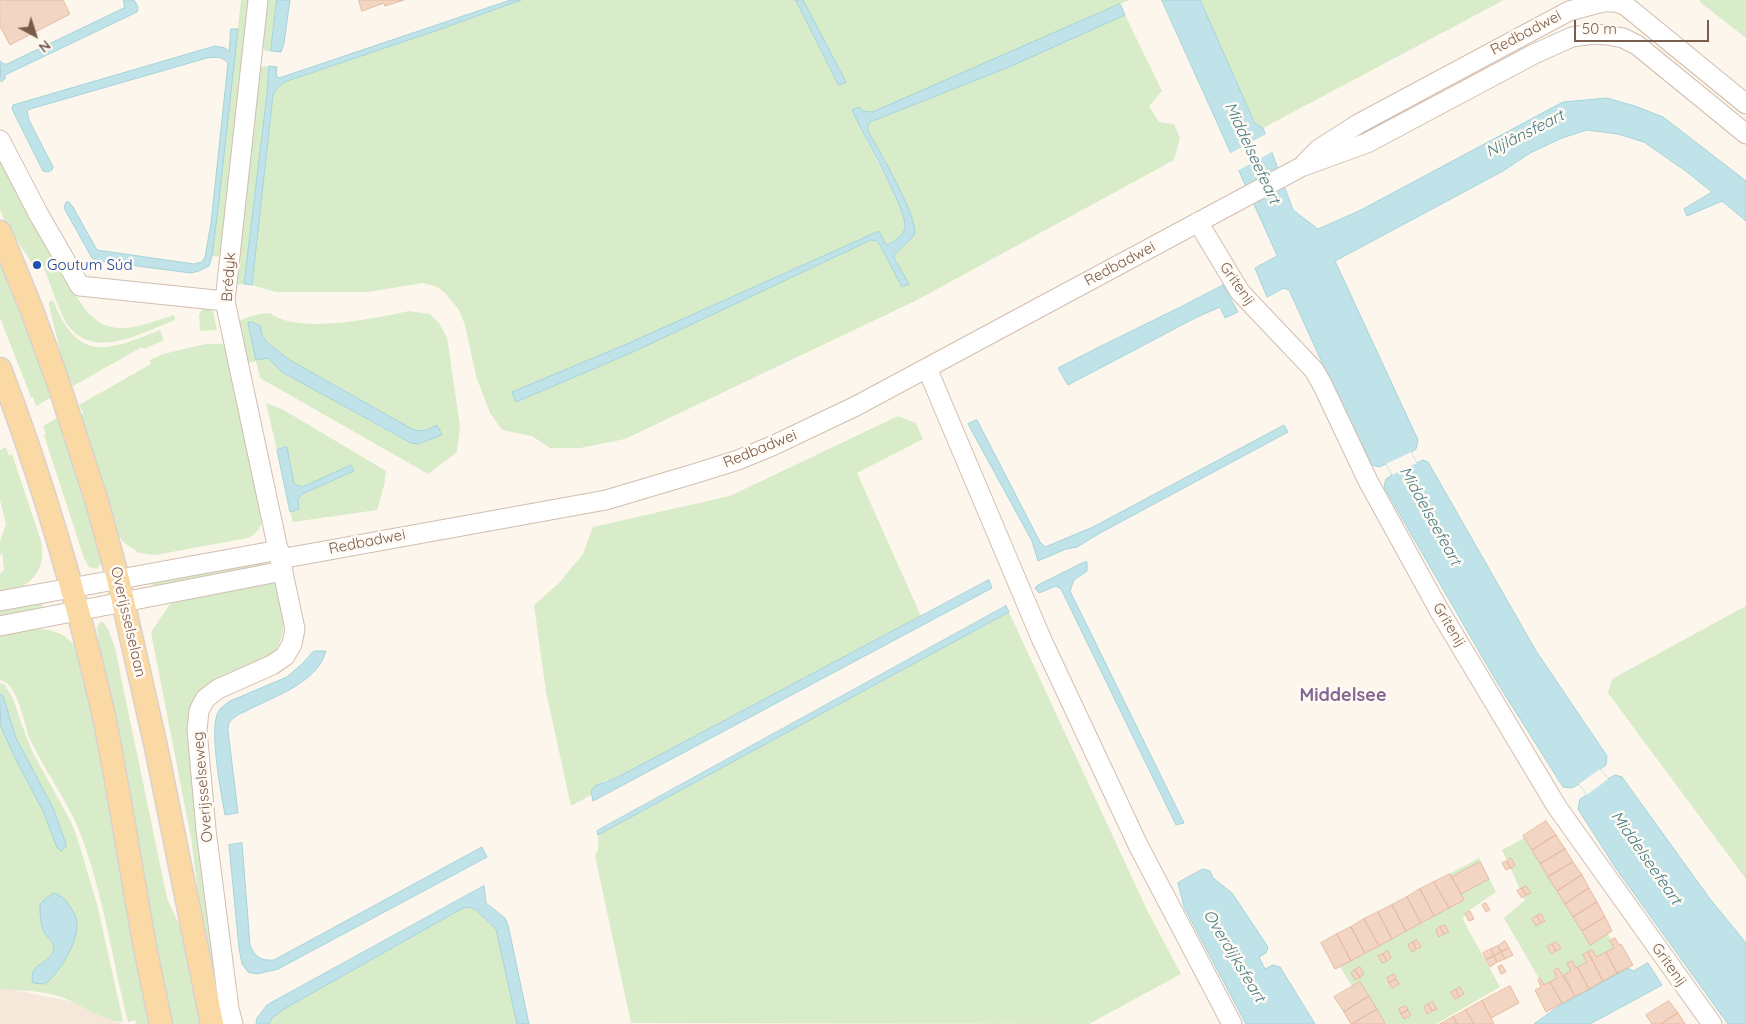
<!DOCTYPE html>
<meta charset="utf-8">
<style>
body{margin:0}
#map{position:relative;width:1746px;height:1024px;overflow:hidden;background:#fdf6ec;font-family:Quicksand,sans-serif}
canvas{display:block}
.north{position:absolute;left:10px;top:10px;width:50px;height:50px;-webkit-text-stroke:4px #fffaf3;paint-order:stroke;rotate:140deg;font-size:14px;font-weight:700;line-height:20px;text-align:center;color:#7a5c4d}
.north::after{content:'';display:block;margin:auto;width:18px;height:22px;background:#7a5c4d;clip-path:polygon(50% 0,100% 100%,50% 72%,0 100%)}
.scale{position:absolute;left:1574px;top:20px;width:135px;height:22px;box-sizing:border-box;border:2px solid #7a5c4d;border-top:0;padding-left:6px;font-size:15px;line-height:18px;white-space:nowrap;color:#7a5c4d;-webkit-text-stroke:4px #fffaf3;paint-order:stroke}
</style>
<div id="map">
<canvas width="1746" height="1024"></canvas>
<div class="north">N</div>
<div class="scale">50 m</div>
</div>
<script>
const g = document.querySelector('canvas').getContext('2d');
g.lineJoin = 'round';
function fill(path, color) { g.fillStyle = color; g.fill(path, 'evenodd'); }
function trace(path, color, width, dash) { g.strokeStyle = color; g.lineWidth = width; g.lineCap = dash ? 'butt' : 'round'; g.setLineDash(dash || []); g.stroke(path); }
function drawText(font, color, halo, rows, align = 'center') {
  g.font = font + ' Quicksand,sans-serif'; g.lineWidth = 5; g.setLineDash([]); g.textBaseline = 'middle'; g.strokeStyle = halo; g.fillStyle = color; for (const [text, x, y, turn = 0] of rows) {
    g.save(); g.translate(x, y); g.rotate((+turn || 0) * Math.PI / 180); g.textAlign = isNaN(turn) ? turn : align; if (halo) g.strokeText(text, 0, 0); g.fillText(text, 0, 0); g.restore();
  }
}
const residential = new Path2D(`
 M 0,987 L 88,1005 L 122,1024 L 0,1024 Z`);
const green = new Path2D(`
 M 241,0 L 251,0 L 222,257 L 212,256 Z
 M 268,0 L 277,0 L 271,51 L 265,51 L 263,47 Z
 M 521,0 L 796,0 L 839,85 L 846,82 L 803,0 L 1129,0 L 1000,58 L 872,112 L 852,110 C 860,128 869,145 878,163 C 886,178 906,210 905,227 C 904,235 893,242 886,245 L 879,231 L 629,343 L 513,392 L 516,402 L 633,352 L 871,240 L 877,241 L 880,245 L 902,286 L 908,284 L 894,259 C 896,247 912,243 914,232 C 918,215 878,149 868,131 L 868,125 L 870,122 L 1009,67 L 1125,15 L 1162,91 L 1149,106 L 1159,122 L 1174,124 L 1180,138 L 1174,160 L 915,301 L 625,439 L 580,448 L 550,448 L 532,436 L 502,430 L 490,413 L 476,376 L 465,325 L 459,310 L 446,294 L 438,287 L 423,283 L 368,292 L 276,292 L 252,285 L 273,95 L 276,89 L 284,82 L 441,29 Z
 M 1200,0 L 1504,0 L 1263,128 L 1255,124 Z
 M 1699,0 L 1746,0 L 1746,38 L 1701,3 Z
 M 264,66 L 269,66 L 267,94 L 244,284 L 236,285 L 260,69 Z
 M 0,156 L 77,297 C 104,343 133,328 174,315 L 175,320 C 143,332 93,362 67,324 C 58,310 49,279 42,263 L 34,266 L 6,224 L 0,210 Z
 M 0,256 L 52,397 L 36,406 L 33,397 L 31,397 L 0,318 Z
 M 53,300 C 78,364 107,351 160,330 L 164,340 L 144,349 L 142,347 L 73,386 L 69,376 L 67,378 L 65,372 L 49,305 L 49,302 Z
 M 203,308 L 210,308 L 213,311 L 217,330 L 200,331 L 199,315 Z
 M 409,311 L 430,314 L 439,323 L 447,337 L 460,426 L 457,452 L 428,474 L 260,378 L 256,361 L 244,364 L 237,322 C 248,316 257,314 270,313 C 298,335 376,318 409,311 ZM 262,335 L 268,342 L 288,359 L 412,429 L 419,432 L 425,431 L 425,442 L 418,444 L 403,439 L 282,372 L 268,358 Z
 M 206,344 L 225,344 L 263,520 C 260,529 256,534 248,538 L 155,555 L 139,553 L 123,542 L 115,530 L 80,415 L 83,413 L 79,405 L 151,364 L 150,360 L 163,354 Z
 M 266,403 L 282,409 L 386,471 L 384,486 L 377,510 L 293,522 L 290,512 L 299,509 L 298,499 L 302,494 L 354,471 L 351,465 L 302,487 L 294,484 L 287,447 L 277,450 Z
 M 898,416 L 916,423 L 923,439 L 857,473 L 921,616 L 616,778 L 604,781 L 591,791 L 591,795 L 571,806 L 546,692 L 534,605 L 559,583 L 583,554 L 593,527 L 730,496 Z
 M 59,417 L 99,548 L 101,563 L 97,569 L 89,567 L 84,558 L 44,435 L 46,434 L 43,426 Z
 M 6,447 L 9,456 L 12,454 L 41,541 C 48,573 27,588 0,596 L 0,574 L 4,570 L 2,552 L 0,556 L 0,541 L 6,524 L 0,500 L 0,450 Z
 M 265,562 L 267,568 L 154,589 L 152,583 Z
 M 276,577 C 283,607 293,636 267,660 L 199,694 L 226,1024 L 223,1024 L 205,945 L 191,838 L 151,632 L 170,604 L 196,593 Z
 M 41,600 L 43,609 L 0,617 L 0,607 Z
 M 1746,606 L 1746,879 L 1608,693 L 1612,679 Z
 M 1009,612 L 1147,910 L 1181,974 L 1089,1024 L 631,1023 L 595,856 L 598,850 L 598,835 Z
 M 100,622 L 103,622 L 108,629 L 115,648 L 167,898 L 183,933 L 203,1024 L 172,1024 L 157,956 L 100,654 L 97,627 Z
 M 38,629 C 66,630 77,643 84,669 L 151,1024 L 136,1024 L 135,1020 L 128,1022 C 112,959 103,891 79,830 C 66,798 44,770 30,739 C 23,723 19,684 0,680 L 0,635 Z
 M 0,683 L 4,684 L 13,698 L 22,725 L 32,751 L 72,824 L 77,837 L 97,904 L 123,1021 C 112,1024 85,1008 73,1002 C 50,990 25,991 0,989 L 0,724 L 15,758 L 44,813 L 59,850 L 64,849 L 57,817 L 16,738 L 3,696 L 0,694 ZM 43,931 L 70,950 L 35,968 C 54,955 61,951 43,931 Z
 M 1544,827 L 1628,968 L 1556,1008 L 1504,918 L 1525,900 L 1502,850 Z
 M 1479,858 L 1496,892 L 1465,913 L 1463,920 L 1500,987 L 1436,1024 L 1358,1024 L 1342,998 L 1354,990 L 1325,941 Z
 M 468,907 L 475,909 L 496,929 L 517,1024 L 269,1024 L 272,1018 L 284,1009 L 461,909 Z`);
const water = new Path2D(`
 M 124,0 L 134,0 L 138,7 L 137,12 L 5,75 L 5,79 L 1,82 L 0,61 L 4,64 L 7,64 L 124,8 Z
 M 277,0 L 290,0 L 284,43 L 281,52 L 271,51 Z
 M 511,0 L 521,0 L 441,29 L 284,82 L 276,89 L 273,95 L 252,285 L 244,284 L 267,94 L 269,66 L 277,67 L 276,74 L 278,78 L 282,77 Z
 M 796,0 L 803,0 L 846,82 L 839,85 Z
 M 1162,0 L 1200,0 L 1255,124 L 1263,128 L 1293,210 L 1318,229 L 1359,211 L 1563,102 L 1607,98 L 1635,106 L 1663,117 L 1746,181 L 1746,221 L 1722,201 L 1687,216 L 1684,209 L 1712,192 L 1687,172 L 1644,142 L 1618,134 L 1587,130 L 1562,138 L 1530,153 L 1503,171 L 1335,261 L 1418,440 L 1416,449 L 1411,452 L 1417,463 L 1423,460 L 1428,462 L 1536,651 L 1607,756 L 1606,765 L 1600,769 L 1608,779 L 1615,775 L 1622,777 L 1710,899 L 1746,943 L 1746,1024 L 1728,1024 L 1615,867 L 1578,809 L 1580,799 L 1587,795 L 1579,784 L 1572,788 L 1563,787 L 1495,679 L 1384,487 L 1386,479 L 1392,475 L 1386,464 L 1379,467 L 1372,465 L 1341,404 L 1289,290 L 1284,288 L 1267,297 L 1255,268 L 1277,256 Z
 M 1120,4 L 1125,15 L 1009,67 L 870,122 L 868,125 L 868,131 C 877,147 921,221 914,235 C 910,242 900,248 895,254 L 894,258 L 909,284 L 902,287 L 880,245 L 877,241 L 871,240 L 633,352 L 516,402 L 512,392 L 629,343 L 879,231 L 886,245 C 893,243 904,235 905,227 C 907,209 862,133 852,110 L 859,107 L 862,111 L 872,112 Z
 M 231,29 L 238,29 L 219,200 L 212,256 L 209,266 L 199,271 L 191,273 L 98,261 L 92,258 L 64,208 L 66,202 L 69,202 L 73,207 L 97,250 L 194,264 L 202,262 L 205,257 L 211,223 L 228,63 C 222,56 216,57 207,58 L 30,109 L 27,111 L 29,120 L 53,167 L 52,170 L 48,172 L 43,171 L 12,109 L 13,105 L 215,46 L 225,48 L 229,51 Z
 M 1223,285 L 1238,312 L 1225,318 L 1220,307 L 1195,318 L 1068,385 L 1058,368 C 1113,339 1169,314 1223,285 Z
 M 252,322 L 260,326 L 262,335 L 267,342 L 288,359 L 412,429 C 422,433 428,430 437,425 L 442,435 L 418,444 L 411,443 L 282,372 L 268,358 L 256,360 L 248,323 Z
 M 977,420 L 1040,542 L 1045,547 L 1093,527 L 1284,425 L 1288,432 L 1100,533 L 1077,547 L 1066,549 L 1038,561 L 1032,541 L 968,424 Z
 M 287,447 L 294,484 L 302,487 L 351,465 L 354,471 L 302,494 L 298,499 L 299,509 L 290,512 L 277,450 Z
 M 1087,562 L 1087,571 L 1074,580 L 1070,591 L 1184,823 L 1176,825 L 1061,589 L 1056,586 L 1039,593 L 1035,588 L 1038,585 L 1082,563 Z
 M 989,580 L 992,588 L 593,801 L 591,791 L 595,786 L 616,778 Z
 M 1006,606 L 1009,612 L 598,835 L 597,831 Z
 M 314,651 L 326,651 C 317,684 272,697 244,712 C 239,714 232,718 229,723 C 228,726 228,729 228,731 L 238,813 L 225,815 C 221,793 210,734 217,715 C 219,708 225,705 230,701 L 287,677 L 302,664 Z
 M 0,694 L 3,696 L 16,738 L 53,808 L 66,844 L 66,847 L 61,851 L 57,848 L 44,813 L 15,758 L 1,727 Z
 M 242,843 L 250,945 C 255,957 261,961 274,960 L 482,847 L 487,857 L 278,969 L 257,974 L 248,972 L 242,964 L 239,948 L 229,845 Z
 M 1203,869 L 1210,871 L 1213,878 L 1232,893 L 1268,947 L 1266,953 L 1259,957 L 1265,969 L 1273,965 L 1280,967 L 1315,1024 L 1246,1024 L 1184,907 L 1178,883 Z
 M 484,886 L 486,903 L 505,918 L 508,925 L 529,1024 L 517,1024 L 496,929 L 475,909 L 468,907 L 461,909 L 284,1009 L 272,1018 L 269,1024 L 256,1024 L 257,1018 L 267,1005 Z
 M 54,893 C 60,895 65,899 69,905 C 73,911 78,918 77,927 C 76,945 59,973 45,984 L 33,983 C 28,963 47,966 53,952 C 57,941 45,938 43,929 C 40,921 40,913 40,905 L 44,900 Z
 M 1648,963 L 1662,985 L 1590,1024 L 1534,1024 L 1556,1008 L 1628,968 L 1633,971 Z`);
const pier = new Path2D(`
 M 1268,133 L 1274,151 L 1237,171 L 1229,154 Z
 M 1411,452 L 1417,463 L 1392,475 L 1386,464 Z
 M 1600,769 L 1608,779 L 1587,795 L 1579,784 Z`);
const building = new Path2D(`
 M 0,0 L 63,0 L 70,14 L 10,45 L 0,26 Z
 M 359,0 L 404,0 L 385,6 L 384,3 L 362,11 Z
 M 1546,821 L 1556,835 L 1532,850 L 1523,836 Z
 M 1556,835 L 1565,849 L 1540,864 L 1532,850 Z
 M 1565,849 L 1573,862 L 1548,877 L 1540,864 Z
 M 1511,858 L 1515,865 L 1511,868 L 1507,861 Z
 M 1507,861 L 1511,868 L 1506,870 L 1502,863 Z
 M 1480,862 L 1489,879 L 1461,894 L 1452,877 Z
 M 1573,862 L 1582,875 L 1557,891 L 1548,877 Z
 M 1450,874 L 1464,900 L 1449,908 L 1434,882 Z
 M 1582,875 L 1589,888 L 1565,904 L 1557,891 Z
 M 1434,882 L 1449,908 L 1434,916 L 1420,889 Z
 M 1526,886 L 1531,893 L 1526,895 L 1522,888 Z
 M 1522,888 L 1526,895 L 1522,898 L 1517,891 Z
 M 1589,888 L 1597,902 L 1573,917 L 1565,904 Z
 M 1420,889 L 1434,916 L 1421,923 L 1407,897 Z
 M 1407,897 L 1421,923 L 1406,931 L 1392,905 Z
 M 1597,902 L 1605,917 L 1582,931 L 1573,917 Z
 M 1486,903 L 1490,910 L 1486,912 L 1482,905 Z
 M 1392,905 L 1406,931 L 1392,939 L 1378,912 Z
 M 1470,911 L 1474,919 L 1469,921 L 1465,914 Z
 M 1378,912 L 1392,939 L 1379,946 L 1364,919 Z
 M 1541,914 L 1545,921 L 1541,923 L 1537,916 Z
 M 1537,916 L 1541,923 L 1536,926 L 1532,919 Z
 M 1605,917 L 1612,931 L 1590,945 L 1582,931 Z
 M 1364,919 L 1379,946 L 1365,953 L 1351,927 Z
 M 1445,925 L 1449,932 L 1444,934 L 1440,927 Z
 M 1351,927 L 1365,953 L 1351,961 L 1337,934 Z
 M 1440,927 L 1444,934 L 1439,937 L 1436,930 Z
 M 1337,934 L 1351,961 L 1335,969 L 1321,943 Z
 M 1615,938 L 1619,945 L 1621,944 L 1633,965 L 1617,973 L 1606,952 L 1614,948 L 1610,941 Z
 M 1417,940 L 1421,947 L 1416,949 L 1413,942 Z
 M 1505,941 L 1509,948 L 1501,952 L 1498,946 Z
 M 1413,942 L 1416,949 L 1412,952 L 1408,945 Z
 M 1556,942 L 1561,948 L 1556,951 L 1552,944 Z
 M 1552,944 L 1556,951 L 1552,954 L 1547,947 Z
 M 1498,946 L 1501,952 L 1494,956 L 1491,949 Z
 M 1509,948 L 1513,955 L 1505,959 L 1501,952 Z
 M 1491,949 L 1494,956 L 1486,960 L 1483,953 Z
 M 1592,950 L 1596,957 L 1606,952 L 1617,973 L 1603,981 L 1588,952 Z
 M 1388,951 L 1391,958 L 1387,961 L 1383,954 Z
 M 1501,952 L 1505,959 L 1497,962 L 1494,956 Z
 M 1588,952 L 1603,981 L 1589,989 L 1577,967 L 1587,962 L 1583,955 Z
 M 1383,954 L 1387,961 L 1382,963 L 1378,956 Z
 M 1494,956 L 1497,962 L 1490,967 L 1486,960 Z
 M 1572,961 L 1576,968 L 1577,967 L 1589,989 L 1575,996 L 1564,975 L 1571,971 L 1567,964 Z
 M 1502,965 L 1506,972 L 1501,974 L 1498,967 Z
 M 1360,967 L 1364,974 L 1360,977 L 1355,970 Z
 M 1558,968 L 1575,996 L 1562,1003 L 1550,982 L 1557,978 L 1554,971 Z
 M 1355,970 L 1360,977 L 1355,980 L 1351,973 Z
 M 1394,974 L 1396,979 L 1389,983 L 1387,978 Z
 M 1540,978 L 1544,985 L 1550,982 L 1562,1003 L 1546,1012 L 1535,990 L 1541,987 L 1538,980 Z
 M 1396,979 L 1399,984 L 1392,988 L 1389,983 Z
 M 1360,982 L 1369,996 L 1344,1012 L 1334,997 Z
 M 1510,986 L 1519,1003 L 1491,1018 L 1482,1001 Z
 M 1460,987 L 1464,994 L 1459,997 L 1456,990 Z
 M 1456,990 L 1459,997 L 1455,999 L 1451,992 Z
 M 1369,996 L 1377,1009 L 1351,1024 L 1344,1012 Z
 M 1482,1001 L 1491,1018 L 1494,1024 L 1474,1024 L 1466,1010 Z
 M 1669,1001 L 1678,1013 L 1661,1024 L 1652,1024 L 1646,1015 Z
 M 1433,1002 L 1437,1009 L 1432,1011 L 1428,1004 Z
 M 1428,1004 L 1432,1011 L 1427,1014 L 1424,1007 Z
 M 1406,1006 L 1408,1010 L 1401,1014 L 1399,1009 Z
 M 1377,1009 L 1385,1023 L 1384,1024 L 1353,1024 Z
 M 1408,1010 L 1411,1015 L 1404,1019 L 1401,1014 Z
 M 1466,1010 L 1474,1024 L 1457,1024 L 1453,1017 Z
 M 1678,1013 L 1685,1024 L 1661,1024 Z
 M 1453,1017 L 1457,1024 L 1440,1024 Z`);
const minor = new Path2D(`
 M 0,140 L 39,215 L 80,286 L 225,301
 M 1305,163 L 1319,149 L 1358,124 L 1569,11 L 1603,2 L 1616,2 L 1626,6 L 1746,104
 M 1198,222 L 1240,292 L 1314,370 L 1323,386 L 1368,481 L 1439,610 L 1557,807 L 1712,1024
 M 927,368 L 1041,638 L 1138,845 L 1232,1024
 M 280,559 L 606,500 L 700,472 L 738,460 L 772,446 L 856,406 L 1301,167 L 1367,143 L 1534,54 L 1572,37 L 1593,34 L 1607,35 L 1623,38 L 1637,45 L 1746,134
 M 0,601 L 279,550
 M 0,626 L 283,571
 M 233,1024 L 229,1009 L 206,830 L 197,730 L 199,711 L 205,699 L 218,689 L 272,665 L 285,656 L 292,644 L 295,629 L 225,301 L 258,0`);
const major = new Path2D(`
 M 0,232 L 31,308 L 58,382 L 97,502 L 118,579 L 156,747 L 212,1024
 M 0,369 C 43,481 76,595 103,712 C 117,779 127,846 139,913 C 145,950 153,987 161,1024`);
const markers = [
 [37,265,5,"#1a4fb4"]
];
const streetNames = [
 ["Redbadwei",1526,33,-28],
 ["Redbadwei",1120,264,-28],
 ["Brédyk",229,277,-86],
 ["Gritenij",1237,284,55],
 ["Redbadwei",760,449,-22],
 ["Redbadwei",367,542,-11],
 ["Overijsselselaan",128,622,77],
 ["Gritenij",1449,625,59],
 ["Overijsselseweg",203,787,-95],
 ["Gritenij",1669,965,55]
];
const transitNames = [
 ["Goutum Súd",47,265]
];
const waterNames = [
 ["Nijlânsfeart",1525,134,-27],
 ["Middelseefeart",1252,153,65],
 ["Middelseefeart",1430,516,61],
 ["Middelseefeart",1646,858,55],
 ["Overdijksfeart",1234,956,59]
];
const quarterNames = [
 ["Middelsee",1343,696]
];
fill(residential, '#f5e8da');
fill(green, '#d8ecc9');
fill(water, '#bfe3e8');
trace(water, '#a5d3da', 1);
fill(pier, '#fdf6ec');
fill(building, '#f3d5c3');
trace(building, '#e6bba3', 1);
trace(minor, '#d1beb0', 21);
trace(major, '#dad1cd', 25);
trace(minor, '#fff', 19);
trace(major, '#fbd9a5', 22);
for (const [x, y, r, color] of markers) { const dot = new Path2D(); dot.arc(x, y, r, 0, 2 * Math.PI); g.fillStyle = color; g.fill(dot); trace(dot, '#fffaf3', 2); }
drawText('15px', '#7a5c4d', '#fffaf3', streetNames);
drawText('15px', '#164399', '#fffaf3', transitNames, 'left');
drawText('italic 16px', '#437c86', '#fffaf3', waterNames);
drawText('bold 18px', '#846695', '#fffaf3', quarterNames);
</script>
